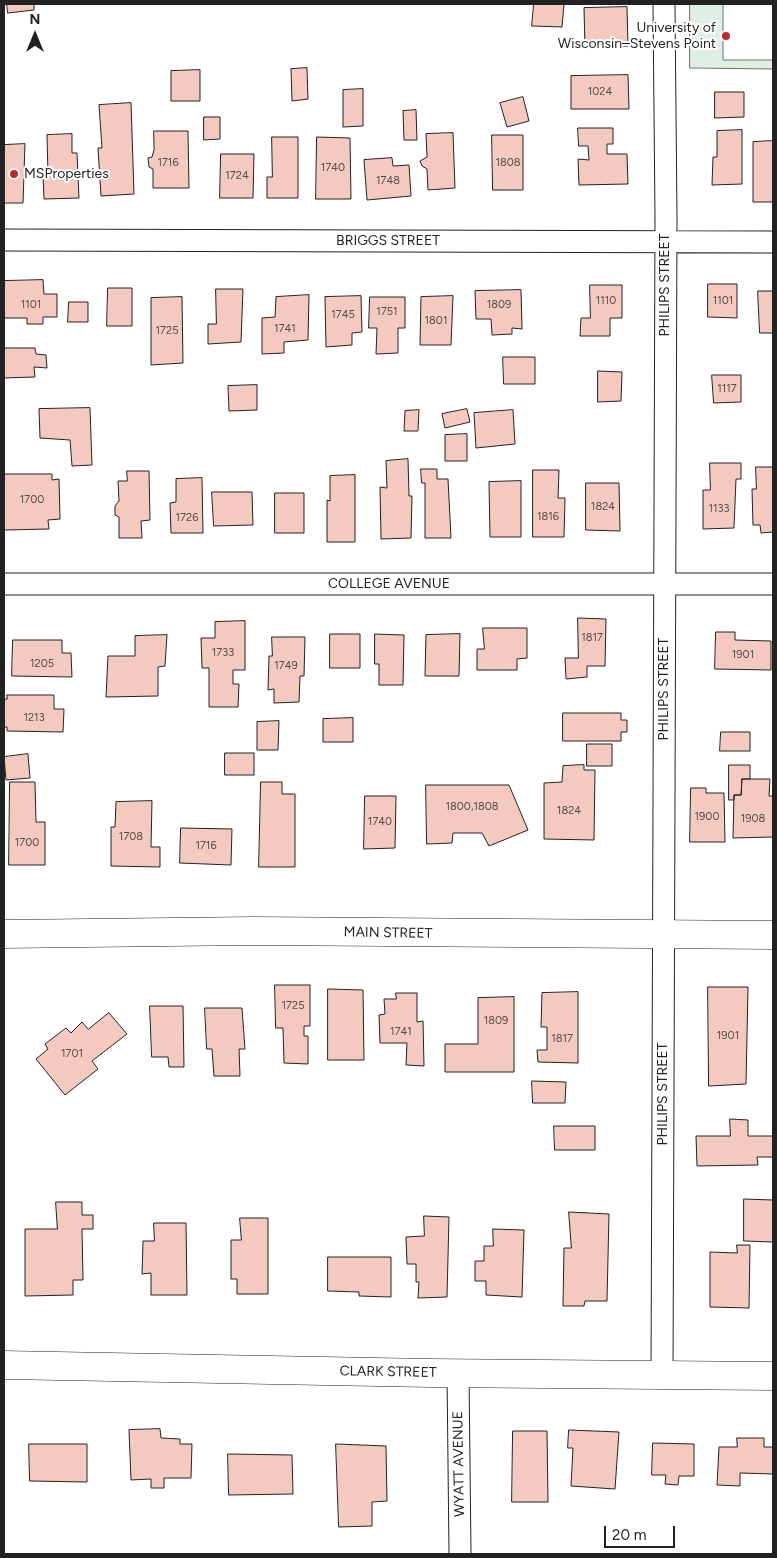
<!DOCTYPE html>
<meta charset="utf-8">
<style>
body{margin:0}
#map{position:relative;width:777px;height:1558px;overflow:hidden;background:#fff;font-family:Figtree,sans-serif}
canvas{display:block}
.frame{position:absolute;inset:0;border:5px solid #222;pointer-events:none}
.north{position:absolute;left:10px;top:10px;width:50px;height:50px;-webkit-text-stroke:4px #fff;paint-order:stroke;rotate:0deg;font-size:14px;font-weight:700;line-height:20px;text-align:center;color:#222}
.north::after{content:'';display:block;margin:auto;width:18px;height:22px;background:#222;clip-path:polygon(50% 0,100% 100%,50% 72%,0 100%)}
.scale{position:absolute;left:604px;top:1526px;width:71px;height:22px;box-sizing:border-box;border:2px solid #222;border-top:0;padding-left:6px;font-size:15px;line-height:18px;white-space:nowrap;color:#222;-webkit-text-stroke:4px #fff;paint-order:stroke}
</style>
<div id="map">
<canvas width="777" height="1558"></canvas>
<div class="frame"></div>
<div class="north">N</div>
<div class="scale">20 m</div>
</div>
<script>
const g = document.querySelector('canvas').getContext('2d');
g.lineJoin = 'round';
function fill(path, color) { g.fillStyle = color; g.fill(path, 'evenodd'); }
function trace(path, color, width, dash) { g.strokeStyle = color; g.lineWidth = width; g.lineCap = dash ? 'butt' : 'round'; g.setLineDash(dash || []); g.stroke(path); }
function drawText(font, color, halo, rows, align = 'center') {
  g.font = font + ' Figtree,sans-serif'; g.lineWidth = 4; g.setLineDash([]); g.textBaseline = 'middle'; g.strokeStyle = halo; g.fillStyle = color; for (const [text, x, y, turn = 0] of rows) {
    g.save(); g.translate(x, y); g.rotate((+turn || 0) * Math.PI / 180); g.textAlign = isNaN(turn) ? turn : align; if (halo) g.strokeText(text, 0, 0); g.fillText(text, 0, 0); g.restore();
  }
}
const green = new Path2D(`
 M 690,4 L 723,4 L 723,60 L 773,60 L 773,69 L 690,68 Z`);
const building = new Path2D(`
 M 7,4 L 34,4 L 34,10 L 8,13 Z
 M 534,4 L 564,4 L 562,27 L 532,26 Z
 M 627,7 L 628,46 L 585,48 L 584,8 Z
 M 307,68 L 308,99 L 292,101 L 291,69 Z
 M 200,70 L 200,101 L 171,101 L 171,71 Z
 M 628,75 L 629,109 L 571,109 L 571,76 Z
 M 363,89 L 363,126 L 343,127 L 343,90 Z
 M 715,92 L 744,92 L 744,117 L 715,118 Z
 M 523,97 L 529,121 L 507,127 L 500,103 Z
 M 131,103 L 134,194 L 101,196 L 98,148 L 102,148 L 99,105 Z
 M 416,110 L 417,140 L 404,140 L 403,111 Z
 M 204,117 L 220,117 L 220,139 L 204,140 Z
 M 578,128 L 613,128 L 613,144 L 607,144 L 607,154 L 627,154 L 628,184 L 579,185 L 578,159 L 589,160 L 588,146 L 579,146 Z
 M 742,130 L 742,184 L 712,185 L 713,157 L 717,157 L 717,131 Z
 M 154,131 L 188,131 L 189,188 L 153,188 L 153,169 L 149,167 L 148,158 L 152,157 L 154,150 Z
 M 453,133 L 455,188 L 428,190 L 427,169 L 422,166 L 420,161 L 427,157 L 426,134 Z
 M 72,134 L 72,153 L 77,153 L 79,198 L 44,199 L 43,175 L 48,175 L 47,135 Z
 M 492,135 L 523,135 L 523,190 L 493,190 Z
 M 272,137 L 298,137 L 298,198 L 267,198 L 267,177 L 272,177 Z
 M 317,137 L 350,138 L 351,199 L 316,199 Z
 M 773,141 L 773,202 L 753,202 L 753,142 Z
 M 25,144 L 23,203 L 4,203 L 4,145 Z
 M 221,154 L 254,154 L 253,198 L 220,198 Z
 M 392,158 L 393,166 L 409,165 L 411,196 L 367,200 L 364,160 Z
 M 43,280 L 44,294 L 57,294 L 57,317 L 43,317 L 43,324 L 27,324 L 27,318 L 4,318 L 4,281 Z
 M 708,284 L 737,284 L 737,318 L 708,317 Z
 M 590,285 L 622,285 L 622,318 L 610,318 L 610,336 L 580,336 L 581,318 L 590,318 Z
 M 108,288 L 132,288 L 132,326 L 107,326 Z
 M 216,289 L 243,289 L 241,342 L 208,344 L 208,324 L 216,324 Z
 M 521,290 L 522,329 L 512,328 L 512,334 L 492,335 L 491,319 L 476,319 L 475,291 Z
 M 758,291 L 773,291 L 773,333 L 760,333 Z
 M 309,295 L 308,340 L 284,342 L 284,353 L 262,354 L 262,318 L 275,317 L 276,297 Z
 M 361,296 L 362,332 L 352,333 L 352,345 L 326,347 L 325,297 Z
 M 453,296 L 451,345 L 420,345 L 421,297 Z
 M 182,297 L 183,363 L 151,365 L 151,298 Z
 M 370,297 L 405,297 L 405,328 L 398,328 L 398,353 L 376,354 L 377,328 L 369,328 Z
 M 69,302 L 88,302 L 88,322 L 68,322 Z
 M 4,348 L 35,348 L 36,354 L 46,355 L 47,368 L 34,367 L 35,377 L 4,378 Z
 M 503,357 L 535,357 L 535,384 L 504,384 Z
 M 598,371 L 622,372 L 621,401 L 598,402 Z
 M 712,375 L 741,375 L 741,402 L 714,403 Z
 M 257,385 L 257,410 L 229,411 L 228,386 Z
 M 90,408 L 92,465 L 72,466 L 70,440 L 40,438 L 39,409 Z
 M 467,409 L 470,422 L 445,428 L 442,414 Z
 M 419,410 L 418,431 L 404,431 L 405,411 Z
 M 513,410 L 515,444 L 476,448 L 474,413 Z
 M 467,434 L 467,461 L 445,461 L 445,435 Z
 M 408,459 L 409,496 L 412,496 L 411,538 L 381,539 L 380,487 L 387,488 L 386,461 Z
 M 710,463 L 741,463 L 741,479 L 736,479 L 734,528 L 703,529 L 703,490 L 710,490 Z
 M 756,467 L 773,467 L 773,532 L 761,533 L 760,525 L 753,525 L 752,489 L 756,489 Z
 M 421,469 L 437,469 L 437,479 L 448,479 L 451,538 L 425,538 L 425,483 L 422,483 Z
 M 533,470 L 559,470 L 558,498 L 565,498 L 564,537 L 533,537 Z
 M 127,471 L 149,471 L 150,520 L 141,521 L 142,538 L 119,538 L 119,517 L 115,515 L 115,506 L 119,501 L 118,481 L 127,481 Z
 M 4,474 L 52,474 L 52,480 L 59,479 L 60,519 L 48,520 L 49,529 L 4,530 Z
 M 355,475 L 355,542 L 327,542 L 327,500 L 330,501 L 330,476 Z
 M 202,478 L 203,533 L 171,533 L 170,503 L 176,502 L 176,479 Z
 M 521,481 L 521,537 L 490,537 L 489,482 Z
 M 586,483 L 619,483 L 620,531 L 586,530 Z
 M 212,492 L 252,492 L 253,525 L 214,526 Z
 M 275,493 L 304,493 L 304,533 L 275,533 Z
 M 578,618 L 606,619 L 605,666 L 587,666 L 587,677 L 566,679 L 565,658 L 578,658 Z
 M 245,621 L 245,670 L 233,670 L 233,684 L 239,684 L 238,707 L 209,707 L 209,668 L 202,668 L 201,638 L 215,638 L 215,622 Z
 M 483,628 L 527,628 L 527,658 L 517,659 L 517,670 L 477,670 L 477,649 L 484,649 Z
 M 716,632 L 735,632 L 735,640 L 771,641 L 771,670 L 715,669 Z
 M 330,634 L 360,634 L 360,668 L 330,668 Z
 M 375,634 L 404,635 L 403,685 L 379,685 L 379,664 L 375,664 Z
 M 460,634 L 459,676 L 425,676 L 426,635 Z
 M 167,635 L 165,666 L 158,667 L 158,696 L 106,697 L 108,656 L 135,656 L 135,636 Z
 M 272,637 L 305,637 L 304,676 L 300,676 L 299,702 L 274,703 L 274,689 L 268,690 L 269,656 L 272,656 Z
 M 13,640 L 62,640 L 62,653 L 71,653 L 72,677 L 12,676 Z
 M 7,695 L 54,695 L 54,709 L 64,709 L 63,732 L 7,731 L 7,727 L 4,727 L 4,699 L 7,699 Z
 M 563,713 L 621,713 L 621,720 L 627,720 L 627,732 L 621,732 L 621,741 L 563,741 Z
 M 353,718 L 353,742 L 323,742 L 323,719 Z
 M 279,721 L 278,750 L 257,750 L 257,722 Z
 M 721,732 L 750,732 L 750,751 L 720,751 Z
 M 587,744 L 612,744 L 612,766 L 587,766 Z
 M 225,753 L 254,753 L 254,775 L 225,775 Z
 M 28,754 L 30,778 L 6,780 L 4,757 Z
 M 584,765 L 584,770 L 595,770 L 594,840 L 544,839 L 544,783 L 562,782 L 563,766 Z
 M 729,765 L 750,765 L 750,779 L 742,779 L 741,795 L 734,795 L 734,800 L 729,800 Z
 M 742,779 L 770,779 L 769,796 L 773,796 L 773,837 L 733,838 L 734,795 L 741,795 Z
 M 10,782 L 35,782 L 36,822 L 45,822 L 45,865 L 9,865 Z
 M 261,782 L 282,782 L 282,794 L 295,794 L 295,867 L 259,867 Z
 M 426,785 L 509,785 L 528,830 L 489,846 L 482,833 L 453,833 L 452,843 L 427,844 Z
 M 691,788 L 706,788 L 706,793 L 724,793 L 725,842 L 690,842 Z
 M 365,796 L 396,796 L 395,848 L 364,849 Z
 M 152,801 L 151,847 L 160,847 L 160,867 L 111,866 L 111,827 L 115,827 L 116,802 Z
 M 181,828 L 232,829 L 231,865 L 180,863 Z
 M 275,985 L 310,985 L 310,1026 L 304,1026 L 304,1036 L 308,1036 L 308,1064 L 284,1063 L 283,1028 L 276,1028 Z
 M 708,987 L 748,987 L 746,1084 L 709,1086 Z
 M 328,989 L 363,990 L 364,1060 L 328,1060 Z
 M 578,992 L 578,1063 L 538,1062 L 537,1050 L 547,1050 L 547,1027 L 541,1027 L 542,993 Z
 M 396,993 L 417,993 L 417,1022 L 423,1021 L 424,1066 L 406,1065 L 407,1043 L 380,1043 L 379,1015 L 385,1014 L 384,999 L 396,999 Z
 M 514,997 L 514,1072 L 445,1072 L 445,1044 L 478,1044 L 478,998 Z
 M 150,1006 L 183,1006 L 184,1067 L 169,1067 L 168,1057 L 152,1057 Z
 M 205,1008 L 242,1008 L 245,1049 L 239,1049 L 240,1076 L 214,1076 L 212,1049 L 207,1049 Z
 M 109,1013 L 127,1034 L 92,1061 L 98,1069 L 65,1095 L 36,1059 L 48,1049 L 45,1044 L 66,1028 L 71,1033 L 82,1022 L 88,1029 Z
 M 532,1081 L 566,1082 L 565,1103 L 533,1103 Z
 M 730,1119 L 748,1120 L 748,1136 L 773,1136 L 773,1157 L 757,1157 L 758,1165 L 697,1166 L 696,1136 L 730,1136 Z
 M 554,1126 L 595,1126 L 595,1150 L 555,1150 Z
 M 744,1199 L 773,1200 L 773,1242 L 744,1241 Z
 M 56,1202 L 82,1202 L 82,1215 L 93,1215 L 93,1229 L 82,1229 L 83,1280 L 73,1280 L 73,1295 L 25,1296 L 25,1229 L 57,1229 Z
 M 569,1212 L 609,1214 L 607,1301 L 585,1301 L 584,1306 L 563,1306 L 564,1248 L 571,1248 Z
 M 424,1216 L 449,1217 L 447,1297 L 418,1298 L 419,1282 L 416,1282 L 416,1264 L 407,1264 L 406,1237 L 424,1236 Z
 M 240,1218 L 268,1218 L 268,1294 L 237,1294 L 237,1279 L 231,1279 L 231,1240 L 241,1240 Z
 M 154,1223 L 186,1223 L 187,1295 L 151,1295 L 151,1273 L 142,1274 L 143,1241 L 154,1241 Z
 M 493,1229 L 524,1230 L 522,1297 L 486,1295 L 486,1281 L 475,1281 L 475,1261 L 484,1261 L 484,1246 L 493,1246 Z
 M 737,1245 L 750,1245 L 749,1308 L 710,1307 L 710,1252 L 737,1253 Z
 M 328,1257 L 391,1257 L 391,1297 L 359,1296 L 359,1292 L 328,1291 Z
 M 160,1429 L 161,1438 L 180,1439 L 180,1444 L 192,1444 L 191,1478 L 164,1478 L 164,1488 L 151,1488 L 151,1479 L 131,1480 L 129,1430 Z
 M 569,1430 L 619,1432 L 615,1489 L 571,1486 L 573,1448 L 568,1448 Z
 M 513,1431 L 547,1431 L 548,1502 L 512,1502 Z
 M 737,1438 L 764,1438 L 764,1447 L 773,1447 L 773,1474 L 740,1473 L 740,1486 L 717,1485 L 719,1447 L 737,1447 Z
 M 653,1443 L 694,1444 L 694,1476 L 679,1476 L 678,1485 L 665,1484 L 666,1475 L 652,1475 Z
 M 29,1444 L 87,1444 L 87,1482 L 30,1481 Z
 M 336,1444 L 386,1446 L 387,1501 L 372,1502 L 372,1526 L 339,1527 Z
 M 228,1454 L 292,1455 L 293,1494 L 229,1495 Z`);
const street = new Path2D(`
 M 4,240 L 773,242
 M 4,584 L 773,584
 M 458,1373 L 460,1554
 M 662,1375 L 666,219 L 664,4`);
const primary = new Path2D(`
 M 4,934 L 254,931 L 773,935
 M 4,1365 L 430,1373 L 773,1376`);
const markers = [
 [726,36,5,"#c62828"],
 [14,174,5,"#c62828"]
];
const numberNames = [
 ["1024",600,92],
 ["1716",168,163],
 ["1808",508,163],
 ["1740",333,168],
 ["1724",237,176],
 ["1748",388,181],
 ["1110",606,301],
 ["1101",723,301],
 ["1101",31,305],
 ["1809",499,305],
 ["1751",387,312],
 ["1745",343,315],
 ["1801",436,321],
 ["1741",285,329],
 ["1725",167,331],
 ["1117",727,389],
 ["1700",32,500],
 ["1824",603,507],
 ["1133",719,509],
 ["1816",548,517],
 ["1726",187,518],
 ["1817",592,638],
 ["1733",223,653],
 ["1901",743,655],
 ["1205",42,664],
 ["1749",286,666],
 ["1213",34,718],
 ["1800,1808",472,807],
 ["1824",569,811],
 ["1900",707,817],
 ["1908",753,819],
 ["1740",380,822],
 ["1708",131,837],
 ["1700",27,843],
 ["1716",206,846],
 ["1725",293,1006],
 ["1809",496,1021],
 ["1741",401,1032],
 ["1901",728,1036],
 ["1817",562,1039],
 ["1701",72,1054]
];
const poiNames = [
 ["University of",716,28],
 ["Wisconsin–Stevens Point",716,44],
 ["MSProperties",24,174,"left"]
];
const streetNames = [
 ["BRIGGS STREET",388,241],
 ["PHILIPS STREET",665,285,-90],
 ["COLLEGE AVENUE",389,584],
 ["PHILIPS STREET",664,689,-90],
 ["MAIN STREET",388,933,1],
 ["PHILIPS STREET",663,1094,-90],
 ["CLARK STREET",388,1372,1],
 ["WYATT AVENUE",459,1464,-91]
];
fill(green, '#e0efe3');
trace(green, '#6f6f6f', 1);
fill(building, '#f3c9c0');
trace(building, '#222', 1);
trace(street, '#222', 23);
trace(primary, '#222', 29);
trace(street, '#fff', 21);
trace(primary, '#fff', 28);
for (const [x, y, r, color] of markers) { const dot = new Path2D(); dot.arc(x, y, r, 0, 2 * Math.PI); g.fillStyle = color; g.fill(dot); trace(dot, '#fff', 2); }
drawText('11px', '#564c4a', null, numberNames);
drawText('14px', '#222', '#fff', poiNames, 'right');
drawText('14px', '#222', '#fff', streetNames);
</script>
